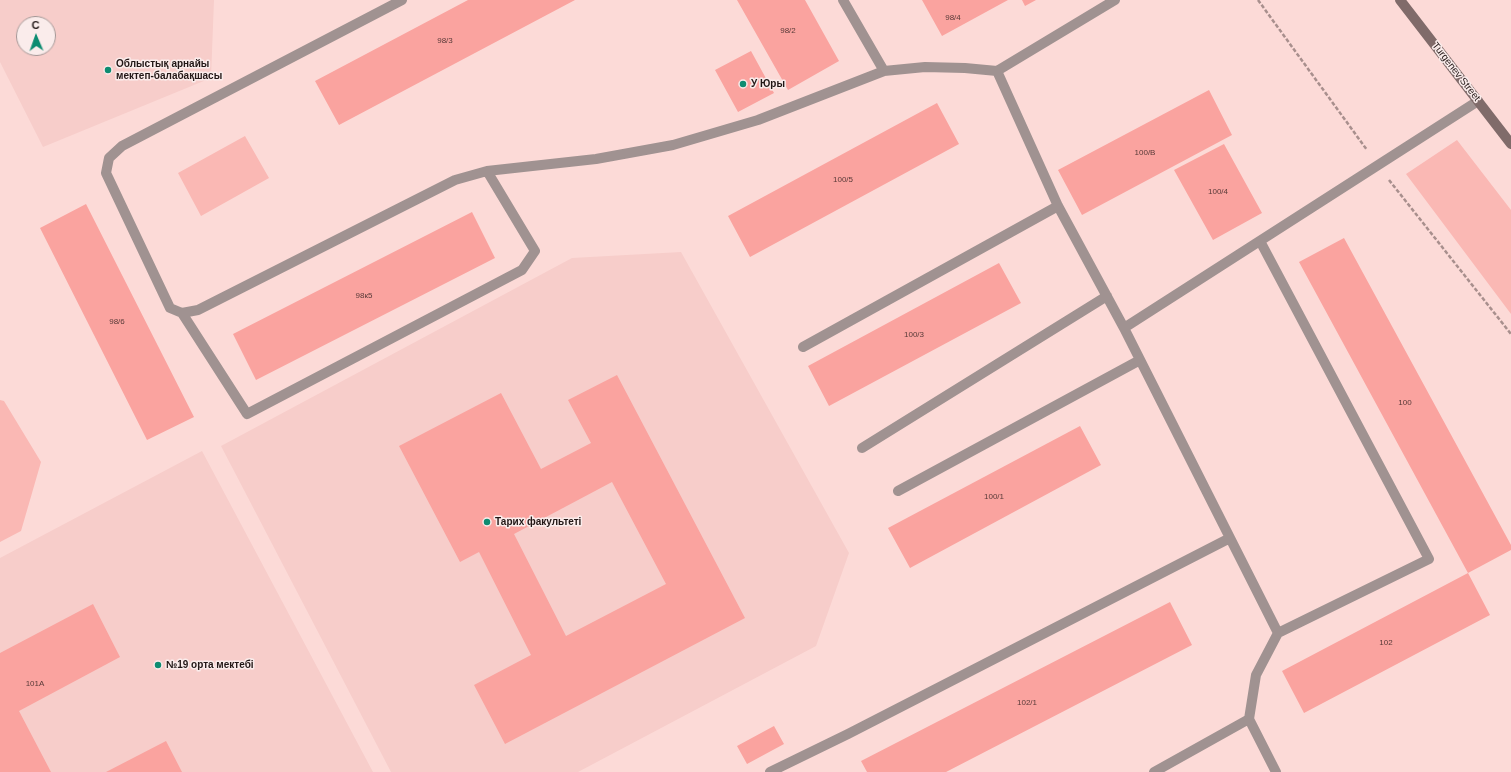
<!DOCTYPE html>
<meta charset="utf-8">
<style>
body{margin:0}
#map{position:relative;width:1511px;height:772px;overflow:hidden;background:#fcdad7;font-family:Arial,sans-serif}
canvas{display:block}
.north{position:absolute;left:16px;top:16px;width:40px;height:40px;box-sizing:border-box;background:#faeceb;border:1px solid #a49796;border-radius:50%;rotate:358deg;font-size:11px;font-weight:700;line-height:16px;text-align:center;color:#221716}
.north::after{content:'';display:block;margin:auto;width:14px;height:18px;background:#0d8c71;clip-path:polygon(50% 0,100% 100%,50% 72%,0 100%)}
</style>
<div id="map">
<canvas width="1511" height="772"></canvas>
<div class="north">С</div>
</div>
<script>
const g = document.querySelector('canvas').getContext('2d');
g.lineJoin = 'round';
function fill(path, color) { g.fillStyle = color; g.fill(path, 'evenodd'); }
function trace(path, color, width, dash) { g.strokeStyle = color; g.lineWidth = width; g.lineCap = dash ? 'butt' : 'round'; g.setLineDash(dash || []); g.stroke(path); }
function drawText(font, color, halo, rows, align = 'center') {
  g.font = font + ' Arial,sans-serif'; g.lineWidth = 3; g.setLineDash([]); g.textBaseline = 'middle'; g.strokeStyle = halo; g.fillStyle = color; for (const [text, x, y, turn = 0] of rows) {
    g.save(); g.translate(x, y); g.rotate((+turn || 0) * Math.PI / 180); g.textAlign = isNaN(turn) ? turn : align; if (halo) g.strokeText(text, 0, 0); g.fillText(text, 0, 0); g.restore();
  }
}
const built = new Path2D(`
 M 0,0 L 214,0 L 211,78 L 43,147 L 0,62 ZM 24,24 L 48,24 L 48,48 L 24,48 Z
 M 681,252 L 849,553 L 816,646 L 578,772 L 391,772 L 221,446 L 572,258 Z
 M 202,451 L 373,772 L 0,772 L 0,558 Z`);
const green = new Path2D(`
 M 245,136 L 269,178 L 201,216 L 178,173 Z
 M 1457,140 L 1511,210 L 1511,314 L 1406,174 Z
 M 0,400 L 4,401 L 41,462 L 21,531 L 0,542 Z`);
const building = new Path2D(`
 M 468,0 L 575,0 L 339,125 L 315,81 Z
 M 737,0 L 805,0 L 839,61 L 788,90 Z
 M 922,0 L 1008,0 L 942,36 Z
 M 1022,0 L 1036,0 L 1025,6 Z
 M 751,51 L 774,93 L 738,112 L 715,70 Z
 M 1209,90 L 1232,135 L 1082,215 L 1058,170 Z
 M 937,103 L 959,144 L 750,257 L 728,216 Z
 M 1224,144 L 1262,213 L 1213,240 L 1174,170 Z
 M 86,204 L 194,417 L 147,440 L 40,228 Z
 M 472,212 L 495,258 L 256,380 L 233,334 Z
 M 1344,238 L 1511,545 L 1511,550 L 1468,573 L 1490,615 L 1304,713 L 1282,671 L 1468,573 L 1299,262 Z
 M 999,263 L 1021,303 L 829,406 L 808,366 Z
 M 617,375 L 745,618 L 505,744 L 474,685 L 531,655 L 479,552 L 460,562 L 399,446 L 501,393 L 541,469 L 591,443 L 568,400 ZM 612,482 L 666,584 L 566,636 L 514,534 Z
 M 1080,426 L 1101,465 L 910,568 L 888,528 Z
 M 1170,602 L 1192,645 L 946,772 L 867,772 L 861,761 Z
 M 93,604 L 120,657 L 19,711 L 51,772 L 0,772 L 0,653 Z
 M 774,726 L 784,744 L 747,764 L 737,746 Z
 M 166,741 L 182,772 L 106,772 Z`);
const path = new Path2D(`
 M 1258,0 L 1367,150
 M 1389,180 L 1511,334`);
const service = new Path2D(`
 M 402,0 L 122,146 L 109,158 L 106,173 L 170,308 L 182,313 L 198,310 L 455,180 L 487,171 L 596,159 L 673,145 L 758,120 L 884,71 L 925,67 L 965,68 L 997,71
 M 843,0 L 884,71
 M 1115,0 L 997,71 L 1058,206 L 1124,328 L 1278,633 L 1256,675 L 1249,719 L 1276,772
 M 1260,241 L 1429,559 L 1278,633
 M 182,313 L 247,414 L 522,270 L 535,251 L 487,171
 M 1124,328 L 1478,101
 M 803,347 L 1058,206
 M 862,448 L 1107,296
 M 898,491 L 1140,360
 M 770,772 L 848,734 L 1230,538
 M 1154,772 L 1249,719`);
const secondary = new Path2D(`
 M 1400,0 L 1511,144`);
const markers = [
 [108,70,4,"#0d8c71"],
 [743,84,4,"#0d8c71"],
 [487,522,4,"#0d8c71"],
 [158,665,4,"#0d8c71"]
];
const numberNames = [
 ["98/4",953,18],
 ["98/2",788,31],
 ["98/3",445,41],
 ["100/В",1145,153],
 ["100/5",843,180],
 ["100/4",1218,192],
 ["98к5",364,296],
 ["98/6",117,322],
 ["100/3",914,335],
 ["100",1405,403],
 ["100/1",994,497],
 ["102",1386,643],
 ["101А",35,684],
 ["102/1",1027,703]
];
const poiNames = [
 ["Облыстық арнайы",116,64],
 ["мектеп-балабақшасы",116,76],
 ["У Юры",751,84],
 ["Тарих факультеті",495,522],
 ["№19 орта мектебі",166,665]
];
const streetNames = [
 ["Turgenev Street",1456,72,52]
];
fill(built, '#f7cdca');
fill(green, '#fab8b4');
fill(building, '#faa39f');
trace(path, '#a88f8d', 2.5, [4, 2]);
trace(service, '#a09291', 10);
trace(secondary, '#806b6a', 10);
for (const [x, y, r, color] of markers) { const dot = new Path2D(); dot.arc(x, y, r, 0, 2 * Math.PI); g.fillStyle = color; g.fill(dot); trace(dot, '#faeceb', 1.5); }
drawText('8px', '#583a38', null, numberNames);
drawText('bold 10px', '#221716', '#faeceb', poiNames, 'left');
drawText('10px', '#221716', '#faeceb', streetNames);
</script>
